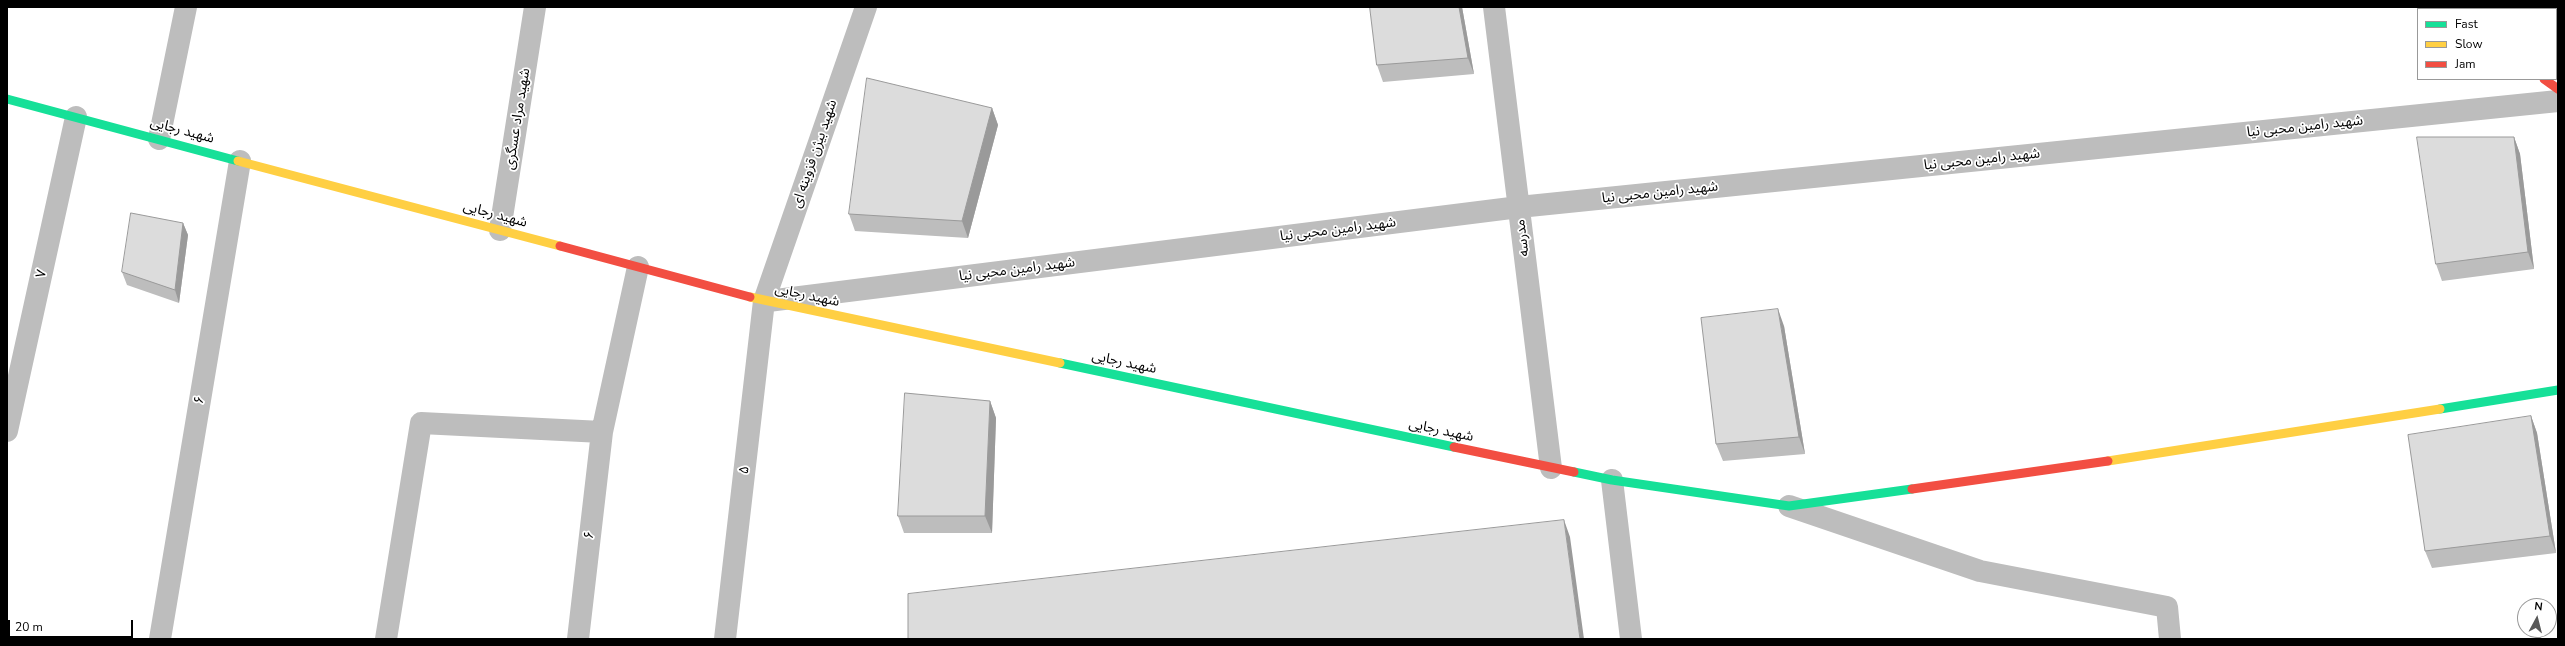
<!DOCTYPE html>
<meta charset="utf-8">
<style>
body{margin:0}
#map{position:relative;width:2565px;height:646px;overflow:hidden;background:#fff;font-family:"Nunito Sans",sans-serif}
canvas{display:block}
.frame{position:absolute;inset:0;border:8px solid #000;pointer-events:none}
.legend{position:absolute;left:2417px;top:8px;width:140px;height:72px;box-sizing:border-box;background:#fff;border:1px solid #999;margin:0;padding:5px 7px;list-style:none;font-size:12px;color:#000}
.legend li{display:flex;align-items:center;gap:8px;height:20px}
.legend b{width:20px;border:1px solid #999}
.north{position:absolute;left:2517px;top:598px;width:40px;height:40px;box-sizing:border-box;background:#fff;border:1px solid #999;border-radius:50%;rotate:7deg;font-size:11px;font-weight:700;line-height:16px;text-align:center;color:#000}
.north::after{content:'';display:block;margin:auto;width:14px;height:18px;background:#595959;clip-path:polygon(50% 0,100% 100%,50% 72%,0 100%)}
.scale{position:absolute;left:8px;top:620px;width:125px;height:18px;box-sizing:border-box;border:2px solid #000;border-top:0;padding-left:5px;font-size:12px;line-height:14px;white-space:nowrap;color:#000;-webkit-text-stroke:3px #fff;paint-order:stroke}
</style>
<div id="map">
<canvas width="2565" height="646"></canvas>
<div class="frame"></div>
<ul class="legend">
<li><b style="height:5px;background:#16e098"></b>Fast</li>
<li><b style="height:5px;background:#ffcf43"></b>Slow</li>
<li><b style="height:5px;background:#f24e42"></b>Jam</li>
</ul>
<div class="north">N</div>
<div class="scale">20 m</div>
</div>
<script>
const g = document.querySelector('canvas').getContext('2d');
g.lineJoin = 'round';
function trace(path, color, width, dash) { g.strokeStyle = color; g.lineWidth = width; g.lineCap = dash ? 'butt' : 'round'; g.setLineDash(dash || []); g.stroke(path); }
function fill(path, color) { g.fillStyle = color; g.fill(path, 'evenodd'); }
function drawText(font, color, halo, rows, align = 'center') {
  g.font = font + ' "Nunito Sans","Noto Sans Arabic",sans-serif'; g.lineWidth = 3.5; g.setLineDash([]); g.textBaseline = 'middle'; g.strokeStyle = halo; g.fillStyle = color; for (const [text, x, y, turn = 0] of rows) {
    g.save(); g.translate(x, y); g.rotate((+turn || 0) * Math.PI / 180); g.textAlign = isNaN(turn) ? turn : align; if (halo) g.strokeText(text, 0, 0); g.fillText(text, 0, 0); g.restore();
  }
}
const street = new Path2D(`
 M 1494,7 L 1551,468
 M 2509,7 L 2509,9
 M 159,139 L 186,7
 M 500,230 L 535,7
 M 768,301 L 1519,207 L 2558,101
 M 7,431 L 76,117
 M 1612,480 L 1631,639
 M 1789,506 L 1980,571 L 2167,607 L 2170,639
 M 160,639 L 240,161
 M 386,639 L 421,423 L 602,432 L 638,267
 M 578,639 L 602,432
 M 725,639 L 764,301 L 866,7`);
const fast = new Path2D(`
 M 2442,7 L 2445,9
 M 7,99 L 238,161
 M 1060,363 L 1454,447
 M 2440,409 L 2558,390
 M 1574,472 L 1612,480 L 1789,506 L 1912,489`);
const slow = new Path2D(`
 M 238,161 L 560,246
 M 750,297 L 1060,363
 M 2108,461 L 2440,409`);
const jam = new Path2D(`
 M 2544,79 L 2558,89
 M 560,246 L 750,297
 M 1454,447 L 1574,472
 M 1912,489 L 2108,461`);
const wall = new Path2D(`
 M 1370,7 L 1462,7 L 1474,74 L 1383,82 L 1377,65 Z
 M 992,108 L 998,125 L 968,238 L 855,231 L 849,214 Z
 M 2514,137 L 2520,154 L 2534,269 L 2442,281 L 2436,264 Z
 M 183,223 L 188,235 L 179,303 L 127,285 L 122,272 Z
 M 1784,326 L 1805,454 L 1723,461 L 1716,444 Z
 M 990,401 L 996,418 L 992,533 L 904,533 L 898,516 Z
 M 2531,416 L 2537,433 L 2556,553 L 2432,568 L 2425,551 Z`);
const shadedWall = new Path2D(`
 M 1459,7 L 1462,7 L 1474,74 L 1468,58 Z
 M 992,108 L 998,125 L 968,238 L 962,221 Z
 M 2514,137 L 2520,154 L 2534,269 L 2528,252 Z
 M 183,223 L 188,235 L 179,303 L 175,290 Z
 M 1778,309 L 1784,326 L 1805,454 L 1799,437 Z
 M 990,401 L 996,418 L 992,533 L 985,516 Z
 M 2531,416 L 2537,433 L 2556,553 L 2550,536 Z
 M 1564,520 L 1570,537 L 1584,639 L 1580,639 Z`);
const building = new Path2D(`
 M 1370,7 L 1459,7 L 1468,58 L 1377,65 Z
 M 867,78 L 992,108 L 962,221 L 849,214 Z
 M 2417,137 L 2514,137 L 2528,252 L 2436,264 Z
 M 131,213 L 183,223 L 175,290 L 122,272 Z
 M 1778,309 L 1799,437 L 1716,444 L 1701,318 Z
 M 905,393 L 990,401 L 985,516 L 898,516 Z
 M 2531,416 L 2550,536 L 2425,551 L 2408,435 Z
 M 1564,520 L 1580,639 L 908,639 L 908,594 Z`);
const streetNames = [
 ["شهید مراد عسگری",518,119,-81],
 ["شهید رامین محبی نیا",2305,127,-6],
 ["شهید رجایی",182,131,15],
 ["شهید بیژن قزوینه ای",815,154,-71],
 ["شهید رامین محبی نیا",1982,160,-6],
 ["شهید رامین محبی نیا",1660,193,-6],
 ["شهید رجایی",495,215,15],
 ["شهید رامین محبی نیا",1338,230,-7],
 ["مدرسه",1523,238,-97],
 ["شهید رامین محبی نیا",1017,270,-7],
 ["۷",42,274,-78],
 ["شهید رجایی",807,296,12],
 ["شهید رجایی",1124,363,12],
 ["۶",200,400,-81],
 ["شهید رجایی",1441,431,12],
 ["۵",745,470,-83],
 ["۶",590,535,-83]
];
trace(street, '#bdbdbd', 22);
trace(fast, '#16e098', 9);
trace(slow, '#ffcf43', 9);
trace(jam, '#f24e42', 9);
fill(wall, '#bdbdbd');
fill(shadedWall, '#9a9a9a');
fill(building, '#dcdcdc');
trace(building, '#9a9a9a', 1);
drawText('14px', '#000', '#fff', streetNames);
</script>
